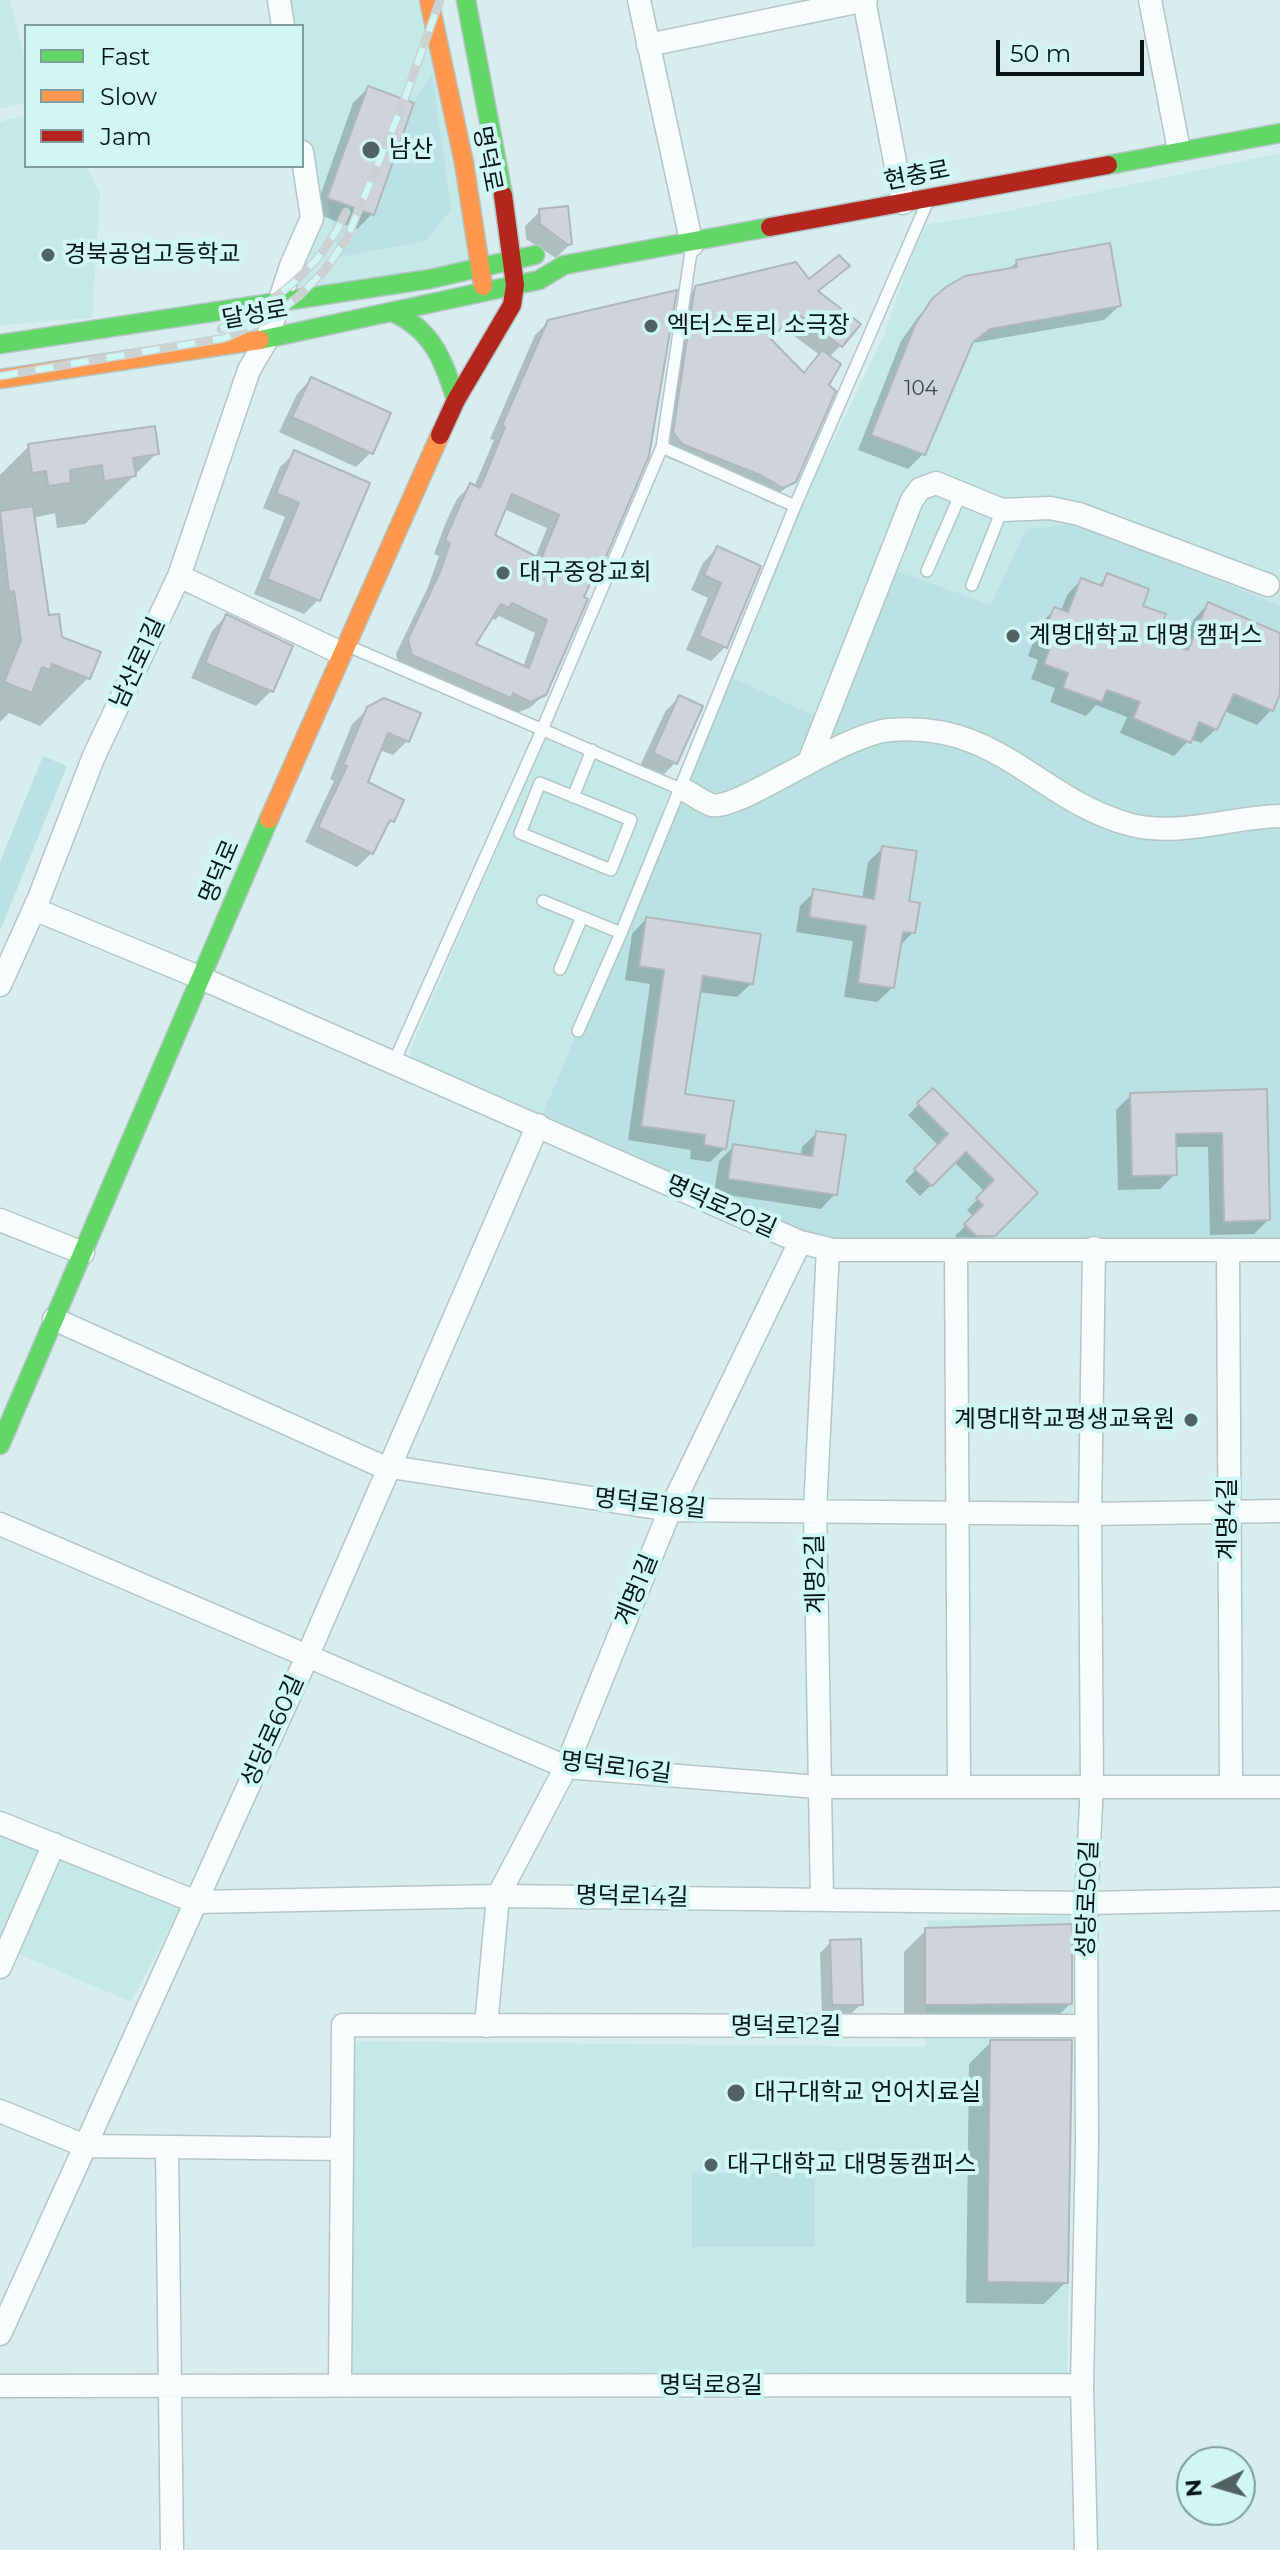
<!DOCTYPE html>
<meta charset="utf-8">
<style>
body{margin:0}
#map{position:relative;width:1280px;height:2550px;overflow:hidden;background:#d8eeee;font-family:Montserrat,sans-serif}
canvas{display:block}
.legend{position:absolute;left:24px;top:24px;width:280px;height:144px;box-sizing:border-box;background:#d0f6f6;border:2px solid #809c9c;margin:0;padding:10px 14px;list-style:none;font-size:24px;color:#081616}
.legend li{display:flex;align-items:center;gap:16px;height:40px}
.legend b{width:40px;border:2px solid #809c9c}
.north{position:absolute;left:1176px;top:2446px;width:80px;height:80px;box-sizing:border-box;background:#d0f6f6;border:2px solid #809c9c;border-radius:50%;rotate:265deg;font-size:22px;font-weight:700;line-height:32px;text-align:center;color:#081616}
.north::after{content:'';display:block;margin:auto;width:28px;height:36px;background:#516262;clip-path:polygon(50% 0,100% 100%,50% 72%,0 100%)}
.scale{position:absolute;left:996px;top:40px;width:148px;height:36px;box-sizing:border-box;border:4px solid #081616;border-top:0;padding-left:10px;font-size:24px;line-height:28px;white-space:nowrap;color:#081616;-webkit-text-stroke:6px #d0f6f6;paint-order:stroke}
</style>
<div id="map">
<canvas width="1280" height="2550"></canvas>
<ul class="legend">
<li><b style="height:10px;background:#63d668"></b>Fast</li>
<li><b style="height:10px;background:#ff974d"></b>Slow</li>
<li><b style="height:10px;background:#b3261e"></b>Jam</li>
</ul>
<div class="north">N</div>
<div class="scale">50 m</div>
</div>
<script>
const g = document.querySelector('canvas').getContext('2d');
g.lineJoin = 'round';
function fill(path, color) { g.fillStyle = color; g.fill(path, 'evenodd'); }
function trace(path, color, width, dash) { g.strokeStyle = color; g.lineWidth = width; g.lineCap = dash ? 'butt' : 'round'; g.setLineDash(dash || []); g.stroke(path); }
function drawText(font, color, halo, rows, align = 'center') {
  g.font = font + ' Montserrat,"Noto Sans KR",sans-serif'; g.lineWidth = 8; g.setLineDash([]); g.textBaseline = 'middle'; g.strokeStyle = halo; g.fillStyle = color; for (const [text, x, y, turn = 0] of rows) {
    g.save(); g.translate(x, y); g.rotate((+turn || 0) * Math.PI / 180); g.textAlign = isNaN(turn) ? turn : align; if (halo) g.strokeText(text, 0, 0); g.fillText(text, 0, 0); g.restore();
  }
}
const built = new Path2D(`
 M 0,0 L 10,0 L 26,64 L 26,102 L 0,109 Z
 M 279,0 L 431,0 L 481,266 L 275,310 L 312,218 L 302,152 L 302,26 L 283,26 Z
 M 26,115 L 26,166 L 86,166 L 100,193 L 92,318 L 0,325 L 0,122 Z
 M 1280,153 L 1280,1242 L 556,1121 L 412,1059 L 410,1050 L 545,738 L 680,795 L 797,501 L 833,442 L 883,337 L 913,251 L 928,224 L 998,213 Z
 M 0,1828 L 180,1909 L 131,2002 L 0,1946 Z
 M 1074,1915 L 1067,2375 L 350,2375 L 353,2041 L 925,2047 L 927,1921 Z`);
const green = new Path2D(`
 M 432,73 L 451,210 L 425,241 L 339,257 L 327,198 L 368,86 L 414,102 Z
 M 1079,523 L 1280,606 L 1280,1250 L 828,1249 L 538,1125 L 727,675 L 825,721 L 885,567 L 991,605 L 1026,529 Z
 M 43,756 L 67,766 L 0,931 L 0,862 Z
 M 692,2173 L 815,2173 L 815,2247 L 692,2247 Z`);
const shadow = new Path2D(`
 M 368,88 L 372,214 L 357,229 L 314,213 L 353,103 Z
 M 540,211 L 570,244 L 556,258 L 526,239 L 525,226 Z
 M 1017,262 L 1119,306 L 1104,320 L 973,343 L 923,454 L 908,469 L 858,450 L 901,341 L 918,317 L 933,301 L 1008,270 Z
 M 848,266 L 817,293 L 840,346 L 829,357 L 826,385 L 795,481 L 767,502 L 746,489 L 668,458 L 660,447 L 681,302 L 696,288 L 808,281 ZM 782,327 L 820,355 L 802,374 L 768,339 Z
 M 548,322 L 599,569 L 582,598 L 545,694 L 531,707 L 515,714 L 399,668 L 396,654 L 428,587 L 439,556 L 434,554 L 446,522 L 457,499 L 470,486 L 474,487 L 494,440 L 490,439 L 535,335 ZM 504,509 L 547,528 L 535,558 L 492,536 ZM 499,616 L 535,633 L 523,667 L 473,645 L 490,618 L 495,620 Z
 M 311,379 L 371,452 L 356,467 L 279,432 L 297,394 Z
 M 29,446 L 157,453 L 85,524 L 57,528 L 55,513 L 33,518 L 48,617 L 89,677 L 40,726 L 9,713 L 0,722 L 0,475 Z
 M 295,453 L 318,600 L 304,614 L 254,594 L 285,517 L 263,508 L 280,467 Z
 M 717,548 L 759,567 L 726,646 L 711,661 L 686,650 L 708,598 L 691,590 L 703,563 Z
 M 1108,576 L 1140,607 L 1154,639 L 1181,650 L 1194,619 L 1208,604 L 1280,635 L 1280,689 L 1271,710 L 1257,725 L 1224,711 L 1216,729 L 1201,743 L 1190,739 L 1174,756 L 1120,733 L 1127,717 L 1096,705 L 1086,716 L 1050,702 L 1055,688 L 1031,679 L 1038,660 L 1028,656 L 1040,624 L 1055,609 L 1061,611 L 1067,595 L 1081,580 L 1098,586 Z
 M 226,616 L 271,691 L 256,706 L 191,678 L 212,631 Z
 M 679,697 L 675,763 L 661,777 L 639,768 L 665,712 Z
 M 368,709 L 408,740 L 393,755 L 379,750 L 366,783 L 392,821 L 382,831 L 372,853 L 357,867 L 305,842 L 334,781 L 330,779 L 352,724 Z
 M 883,848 L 907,903 L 913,932 L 898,948 L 892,988 L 877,1002 L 844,997 L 853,941 L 796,932 L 800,906 L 814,892 L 862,899 L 868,862 Z
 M 646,919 L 752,983 L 737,997 L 698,992 L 683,1095 L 725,1148 L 710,1162 L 690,1159 L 691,1150 L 628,1140 L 650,984 L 625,980 L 632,934 Z
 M 933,1090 L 1035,1193 L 982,1246 L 965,1246 L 955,1236 L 974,1217 L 967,1210 L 985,1192 L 954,1162 L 920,1196 L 905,1181 L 939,1146 L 908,1115 Z
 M 1265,1091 L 1268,1220 L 1254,1234 L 1210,1235 L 1208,1147 L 1174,1147 L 1175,1174 L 1160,1189 L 1118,1190 L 1116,1110 L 1131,1095 Z
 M 817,1133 L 835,1194 L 821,1209 L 714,1193 L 719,1161 L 734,1146 L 801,1156 L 802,1147 Z
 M 926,1930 L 1070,2004 L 1049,2025 L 904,2026 L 904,1952 Z
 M 831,1942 L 861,2004 L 850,2015 L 822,2015 L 820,1953 Z
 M 991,2042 L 1066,2282 L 1044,2304 L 966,2303 L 969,2064 Z`);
const building = new Path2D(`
 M 368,86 L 414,103 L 374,215 L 327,198 Z
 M 568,206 L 572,244 L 568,245 L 540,224 L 539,209 Z
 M 1110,243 L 1121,306 L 990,329 L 973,342 L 925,455 L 871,435 L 915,325 L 932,299 L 946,287 L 965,276 L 1017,267 L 1016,260 Z
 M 839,255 L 850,266 L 818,291 L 861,324 L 842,347 L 798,314 L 770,338 L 804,373 L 822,350 L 841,364 L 829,385 L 836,391 L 796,482 L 783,488 L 760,475 L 682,444 L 673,432 L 695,286 L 796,262 L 809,279 Z
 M 677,290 L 649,456 L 600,571 L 597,569 L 584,597 L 588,599 L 546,695 L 530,702 L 513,693 L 511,698 L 412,655 L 408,639 L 440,572 L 450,543 L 445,540 L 459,507 L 470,483 L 480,488 L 505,427 L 502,425 L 548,320 ZM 512,494 L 559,515 L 541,559 L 495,535 ZM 512,603 L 547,620 L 529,668 L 476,644 L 501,604 L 509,608 Z
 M 311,377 L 391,413 L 373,454 L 292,417 Z
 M 155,426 L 159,454 L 133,458 L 136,476 L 104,481 L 102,465 L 70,470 L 71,483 L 48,486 L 46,471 L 32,473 L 28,444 Z
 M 294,450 L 370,483 L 320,601 L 267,579 L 299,503 L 276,493 Z
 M 33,506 L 49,615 L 59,614 L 62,637 L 101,652 L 90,679 L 52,664 L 50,670 L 42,667 L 32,693 L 4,682 L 21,640 L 14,591 L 9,592 L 0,511 Z
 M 717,546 L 761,566 L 727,648 L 699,636 L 721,583 L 704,575 Z
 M 1107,573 L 1149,589 L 1143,606 L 1166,614 L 1157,638 L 1188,650 L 1208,602 L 1280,633 L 1280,694 L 1273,711 L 1234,694 L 1217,730 L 1199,722 L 1191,743 L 1133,718 L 1140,702 L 1107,690 L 1102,702 L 1063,688 L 1068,673 L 1044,664 L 1051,645 L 1041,641 L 1054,607 L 1068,612 L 1081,578 L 1102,586 Z
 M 226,614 L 293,646 L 273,692 L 205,663 Z
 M 679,695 L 703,706 L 677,764 L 653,753 Z
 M 384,698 L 421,713 L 409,742 L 388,733 L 368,782 L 404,800 L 394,822 L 390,820 L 373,854 L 318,827 L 347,766 L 343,765 L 367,707 Z
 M 882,846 L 917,851 L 909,901 L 920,903 L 915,933 L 903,932 L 894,988 L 858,983 L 866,926 L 809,917 L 813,889 L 874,899 Z
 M 646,917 L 761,934 L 753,984 L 703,976 L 685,1094 L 734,1101 L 726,1149 L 704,1145 L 705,1135 L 641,1126 L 664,970 L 639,966 Z
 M 933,1088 L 1038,1193 L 995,1236 L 976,1236 L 964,1224 L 983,1205 L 976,1198 L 994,1180 L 966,1152 L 932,1186 L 914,1169 L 948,1134 L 917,1103 Z
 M 1267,1089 L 1270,1220 L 1224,1222 L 1222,1133 L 1176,1134 L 1177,1175 L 1132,1176 L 1130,1093 Z
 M 816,1131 L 846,1135 L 837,1195 L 728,1179 L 733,1144 L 812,1156 Z
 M 1072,1924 L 1072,2004 L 925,2005 L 925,1928 Z
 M 861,1939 L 863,2005 L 832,2005 L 830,1940 Z
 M 990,2040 L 1072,2040 L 1068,2283 L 987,2282 Z`);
const lane = new Path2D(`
 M 662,447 L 795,506
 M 927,571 L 962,491
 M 972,585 L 1002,510
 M 348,646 L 685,791
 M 540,783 L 631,820 L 611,870 L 520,833 Z
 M 573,797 L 592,750
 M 543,901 L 621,933 L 795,506 L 927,203
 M 560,969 L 582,917
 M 578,1031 L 621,933
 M 394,1062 L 539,737 L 662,447 L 692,245`);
const street = new Path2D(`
 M 279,0 L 283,26
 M 639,0 L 692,245
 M 864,0 L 903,203
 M 1150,0 L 1179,150
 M 648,45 L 866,0
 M 179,576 L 341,653
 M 810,759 L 912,500 L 920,489 L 936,483 L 1002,510 L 1050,508 L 1079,514 L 1268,585
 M 686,791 C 694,795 704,803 712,805 C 739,811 841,734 890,730 C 997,720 1038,799 1128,824 C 1176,838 1231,817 1280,816
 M 34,909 L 201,978 L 800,1242 L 833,1250 L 1280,1250
 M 0,985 L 39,898 L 94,756 L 179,576 L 249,370 L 267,339 L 291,266 L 312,218 L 302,152
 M 0,1220 L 83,1253
 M 956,1252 L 959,1785
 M 1228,1252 L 1231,1786
 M 54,1319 L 379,1465 L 391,1467 L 670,1510 L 1090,1514 L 1280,1511
 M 0,1524 L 566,1767 L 818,1787 L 1280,1787
 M 0,1823 L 196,1902 L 498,1896 L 1086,1903 L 1280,1899
 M 822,1899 L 815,1511 L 828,1249
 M 0,1967 L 54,1844
 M 486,2026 L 498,1896 L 566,1767 L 670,1510 L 800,1242
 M 0,2111 L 85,2146 L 342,2149
 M 167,2149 L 172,2550
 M 0,2334 L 307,1657 L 538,1125
 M 340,2385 L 343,2025 L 1085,2026
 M 0,2386 L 1082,2385
 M 1086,2550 L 1082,2385 L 1087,2143 L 1086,1903 L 1092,1785 L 1090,1514 L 1094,1248`);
const fast = new Path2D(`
 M 466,0 L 503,195
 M 1108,165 L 1280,133
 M 392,312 C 432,329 444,361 456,400
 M 260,340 L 539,280 L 564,265 L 770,227
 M 0,344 L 430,279 L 535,255
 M 0,1445 L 269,819`);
const slow = new Path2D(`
 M 429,0 L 464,163 L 483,286
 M 0,379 L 260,340
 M 269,819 L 440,435`);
const jam = new Path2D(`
 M 770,227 L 1108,165
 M 440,435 L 456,400 L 512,305 L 515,285 L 503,195`);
const rail = new Path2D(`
 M 221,329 C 275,303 321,268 346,212
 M 0,376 L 225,338 L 272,317 L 299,296 L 325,270 L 347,238 L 401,109 L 440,0`);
const markers = [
 [371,150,10,"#516262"],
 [48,255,8,"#516262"],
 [651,326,8,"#516262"],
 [503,573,8,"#516262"],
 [1013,636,8,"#516262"],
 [1191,1420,8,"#516262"],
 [736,2093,10,"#516262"],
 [711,2165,8,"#516262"]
];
const numberNames = [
 ["104",921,389]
];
const poiNames = [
 ["남산",389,150],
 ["경북공업고등학교",64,255],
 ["엑터스토리 소극장",667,326],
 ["대구중앙교회",519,573],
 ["계명대학교 대명 캠퍼스",1029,636],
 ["계명대학교평생교육원",1175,1420,"right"],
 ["대구대학교 언어치료실",754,2093],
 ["대구대학교 대명동캠퍼스",727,2165]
];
const streetNames = [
 ["명덕로",487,159,79],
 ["현충로",917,176,-11],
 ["달성로",255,315,-10],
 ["남산로1길",138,663,-65],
 ["명덕로",220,872,-67],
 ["명덕로20길",721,1207,24],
 ["명덕로18길",650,1504,6],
 ["계명4길",1228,1519,-90],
 ["계명2길",816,1574,-91],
 ["계명1길",637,1590,-68],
 ["성당로60길",273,1731,-66],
 ["명덕로16길",616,1768,7],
 ["명덕로14길",632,1897,1],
 ["성당로50길",1088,1899,-88],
 ["명덕로12길",786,2027],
 ["명덕로8길",711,2386]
];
fill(built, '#c5e9e9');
fill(green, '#bae2e2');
fill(shadow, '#0003');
fill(building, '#ced4d9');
trace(building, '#b0b6ba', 2);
trace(lane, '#b4c5c5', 14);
trace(street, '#b4c5c5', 25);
trace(fast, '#b4c5c5', 21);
trace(slow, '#b4c5c5', 21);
trace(jam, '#b4c5c5', 21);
trace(lane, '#f9fcfc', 11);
trace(street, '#f9fcfc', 22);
trace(fast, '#63d668', 18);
trace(slow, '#ff974d', 18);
trace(jam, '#b3261e', 18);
trace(rail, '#ccd2d2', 9);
trace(rail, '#d0f6f6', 6, [18]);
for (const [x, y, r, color] of markers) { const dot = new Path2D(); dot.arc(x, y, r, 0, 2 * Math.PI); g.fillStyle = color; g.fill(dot); trace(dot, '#d0f6f6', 3); }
drawText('20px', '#3a4647', null, numberNames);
drawText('24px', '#081616', '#d0f6f6', poiNames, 'left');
drawText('24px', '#081616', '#d0f6f6', streetNames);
</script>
